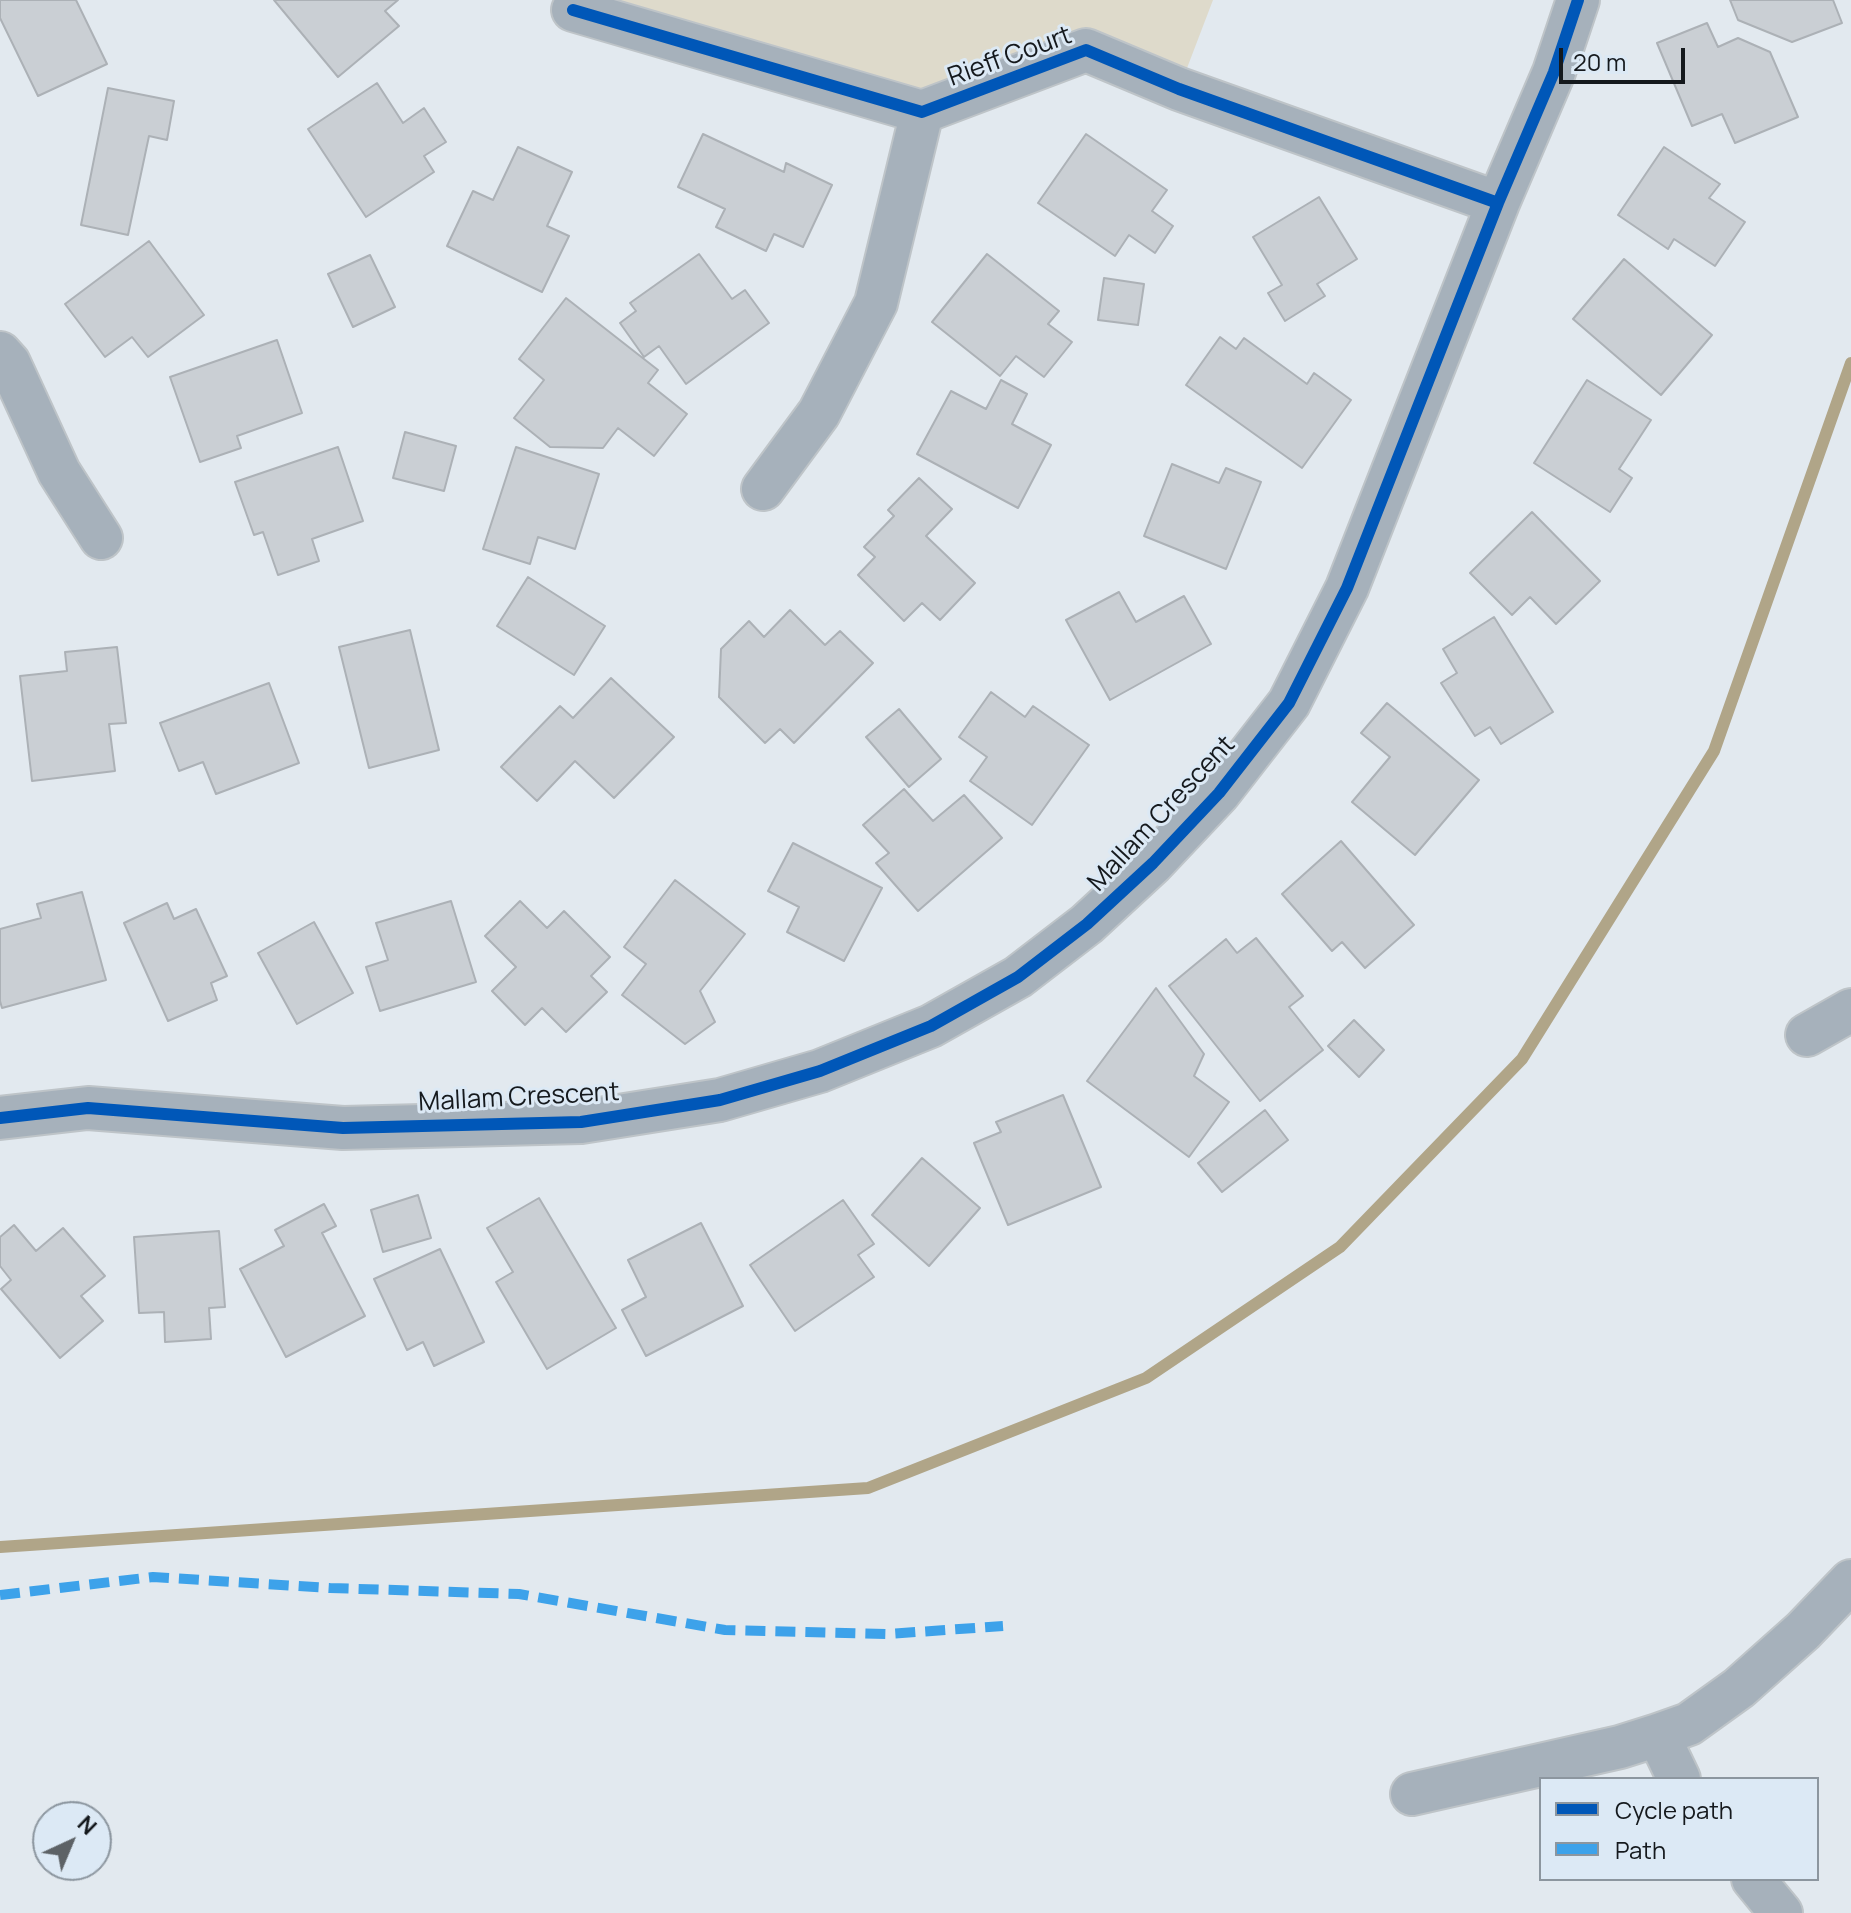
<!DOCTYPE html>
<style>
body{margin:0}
#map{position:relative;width:1851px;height:1913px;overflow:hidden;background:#e2e9ef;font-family:Manrope,sans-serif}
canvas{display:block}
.legend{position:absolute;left:1539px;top:1777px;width:280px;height:104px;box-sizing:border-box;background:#dce9f5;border:2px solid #8c969f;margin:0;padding:10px 14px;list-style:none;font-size:24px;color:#15191d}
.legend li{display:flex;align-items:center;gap:16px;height:40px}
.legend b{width:40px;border:2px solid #8c969f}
.north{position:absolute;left:32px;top:1801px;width:80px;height:80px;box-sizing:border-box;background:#dce9f5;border:2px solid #8c969f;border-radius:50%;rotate:44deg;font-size:22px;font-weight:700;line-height:32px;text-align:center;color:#15191d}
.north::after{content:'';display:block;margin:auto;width:28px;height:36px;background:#5d6266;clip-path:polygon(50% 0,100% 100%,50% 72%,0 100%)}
.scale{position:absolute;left:1559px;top:48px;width:126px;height:36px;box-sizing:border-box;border:4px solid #15191d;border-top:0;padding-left:10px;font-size:24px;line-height:28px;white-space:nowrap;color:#15191d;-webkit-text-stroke:6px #dce9f5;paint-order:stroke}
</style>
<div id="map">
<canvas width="1851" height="1913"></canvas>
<ul class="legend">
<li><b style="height:10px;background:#0057b8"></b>Cycle path</li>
<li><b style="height:10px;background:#3da2ea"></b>Path</li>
</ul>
<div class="north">N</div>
<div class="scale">20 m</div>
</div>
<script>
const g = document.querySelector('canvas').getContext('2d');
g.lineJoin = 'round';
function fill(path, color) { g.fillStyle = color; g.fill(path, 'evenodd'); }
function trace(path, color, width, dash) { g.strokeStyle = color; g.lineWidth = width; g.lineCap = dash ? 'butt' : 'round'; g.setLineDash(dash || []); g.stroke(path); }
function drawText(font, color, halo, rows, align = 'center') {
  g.font = font + ' Manrope,sans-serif'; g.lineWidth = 6; g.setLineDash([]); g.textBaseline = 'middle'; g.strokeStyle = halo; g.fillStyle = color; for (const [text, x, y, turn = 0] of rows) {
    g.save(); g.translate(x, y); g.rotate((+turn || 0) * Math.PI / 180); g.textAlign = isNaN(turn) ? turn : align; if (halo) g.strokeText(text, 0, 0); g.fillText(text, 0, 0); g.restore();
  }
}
const green = new Path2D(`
 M 564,0 L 1213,0 L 1179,89 L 1086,50 L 922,112 Z`);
const stream = new Path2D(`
 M 0,1547 L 868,1488 L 1146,1378 L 1340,1247 L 1522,1059 L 1714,751 L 1851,363`);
const building = new Path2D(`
 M 0,0 L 76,0 L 107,64 L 38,96 L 0,18 Z
 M 274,0 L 398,0 L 385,11 L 399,26 L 338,77 Z
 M 1730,0 L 1833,0 L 1842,23 L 1792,42 L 1738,20 Z
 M 1707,23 L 1718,47 L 1738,38 L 1770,52 L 1798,117 L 1735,143 L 1722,114 L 1692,126 L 1657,43 Z
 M 377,83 L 403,123 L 424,108 L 446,142 L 424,156 L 434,172 L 366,217 L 308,129 Z
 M 108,88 L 174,101 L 167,140 L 149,136 L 128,235 L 81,225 Z
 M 703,134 L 784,172 L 786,163 L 832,185 L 803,247 L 774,234 L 766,251 L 716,227 L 725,209 L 678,187 Z
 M 1086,134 L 1167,190 L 1152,211 L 1173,226 L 1155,253 L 1129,235 L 1115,256 L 1038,203 Z
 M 518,147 L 572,172 L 547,226 L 569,236 L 542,292 L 447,246 L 473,191 L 493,200 Z
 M 1664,147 L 1720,184 L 1709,198 L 1745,222 L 1715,266 L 1674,239 L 1668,249 L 1618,215 Z
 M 1319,197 L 1357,259 L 1317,284 L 1325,296 L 1285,321 L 1268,293 L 1282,285 L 1253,237 Z
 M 149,241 L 204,315 L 148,357 L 132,337 L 105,357 L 65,304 Z
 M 699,254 L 732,299 L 745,290 L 769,323 L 686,384 L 659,346 L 644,357 L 620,323 L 636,311 L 630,303 Z
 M 987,254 L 1059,311 L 1048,324 L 1072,342 L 1044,377 L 1016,356 L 1000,376 L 932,322 Z
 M 370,255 L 395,307 L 353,327 L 328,274 Z
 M 1624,259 L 1712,335 L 1661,395 L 1573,319 Z
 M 1104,278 L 1144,284 L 1138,325 L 1098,320 Z
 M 566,298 L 658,370 L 648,383 L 687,414 L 654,456 L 618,428 L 603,448 L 550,447 L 514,418 L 544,380 L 519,359 Z
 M 1220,337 L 1236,349 L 1244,338 L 1307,384 L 1314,373 L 1351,400 L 1302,468 L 1186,385 Z
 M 277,340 L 302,413 L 237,436 L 241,448 L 200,462 L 170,377 Z
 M 1001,380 L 1027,394 L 1012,424 L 1051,445 L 1018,508 L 917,454 L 951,391 L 986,409 Z
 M 1587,380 L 1651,420 L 1619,469 L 1632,478 L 1610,512 L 1534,463 Z
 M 405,432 L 456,446 L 444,491 L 393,478 Z
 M 338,447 L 363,521 L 312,539 L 319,561 L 278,575 L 263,532 L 254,535 L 235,482 Z
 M 516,447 L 599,474 L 575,549 L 538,537 L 530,564 L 483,549 Z
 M 1172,464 L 1219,483 L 1226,468 L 1261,482 L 1226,569 L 1144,536 Z
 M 919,478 L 952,509 L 926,536 L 975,583 L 940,620 L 922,603 L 904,621 L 858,575 L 875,557 L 864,547 L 894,516 L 888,510 Z
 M 1532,512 L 1600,581 L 1556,624 L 1530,597 L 1512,615 L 1470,573 Z
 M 528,577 L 605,626 L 574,675 L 497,626 Z
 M 1119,592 L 1136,622 L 1184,596 L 1211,644 L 1110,700 L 1066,620 Z
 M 790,610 L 825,645 L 840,631 L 873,663 L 794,743 L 780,729 L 765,743 L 719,697 L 721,649 L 749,621 L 764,637 Z
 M 1494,617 L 1553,712 L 1501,744 L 1490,727 L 1475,736 L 1441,683 L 1457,673 L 1443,649 Z
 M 410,630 L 439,750 L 369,768 L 339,647 Z
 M 117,647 L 126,723 L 109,724 L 115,771 L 32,781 L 20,676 L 67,671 L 65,652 Z
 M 611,678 L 674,737 L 614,798 L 575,761 L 537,801 L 501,767 L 560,706 L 573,718 Z
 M 269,683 L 299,763 L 216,794 L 203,762 L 179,771 L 160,723 Z
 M 991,692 L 1025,717 L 1033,706 L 1089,745 L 1032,825 L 970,781 L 987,757 L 959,737 Z
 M 1387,703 L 1479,780 L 1415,855 L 1352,802 L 1390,757 L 1361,733 Z
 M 899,709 L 941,759 L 909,787 L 866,737 Z
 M 904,789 L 933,821 L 964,795 L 1002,838 L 918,911 L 876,863 L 889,853 L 863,825 Z
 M 1341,841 L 1414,925 L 1365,968 L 1342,942 L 1332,951 L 1282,894 Z
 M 793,843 L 882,888 L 844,961 L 787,932 L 799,907 L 768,891 Z
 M 675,880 L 745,934 L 700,991 L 715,1022 L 685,1044 L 622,995 L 646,964 L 624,947 Z
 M 82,892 L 106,980 L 2,1008 L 0,1001 L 0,929 L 41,918 L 37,904 Z
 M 451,901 L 476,982 L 380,1011 L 366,967 L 388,960 L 376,923 Z
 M 520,901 L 547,928 L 564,911 L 610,957 L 591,976 L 607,992 L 566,1032 L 542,1008 L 525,1025 L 492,991 L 516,967 L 485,936 Z
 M 167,903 L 174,919 L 196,909 L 227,976 L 211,983 L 217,1000 L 168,1021 L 124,923 Z
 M 314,922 L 353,993 L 297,1024 L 258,953 Z
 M 1256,938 L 1303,996 L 1289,1007 L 1323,1050 L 1260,1101 L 1169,986 L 1226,939 L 1237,953 Z
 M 1156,988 L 1204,1054 L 1194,1076 L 1229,1102 L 1189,1157 L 1087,1081 Z
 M 1354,1020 L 1384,1050 L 1359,1077 L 1328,1046 Z
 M 1063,1095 L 1101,1187 L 1008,1225 L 974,1143 L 1001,1132 L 996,1122 Z
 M 1265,1110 L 1288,1140 L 1222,1192 L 1198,1163 Z
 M 922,1158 L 980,1208 L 929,1266 L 872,1215 Z
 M 418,1195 L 431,1238 L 383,1252 L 371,1210 Z
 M 539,1198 L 616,1328 L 547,1369 L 496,1282 L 513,1272 L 487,1228 Z
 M 843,1200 L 874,1244 L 858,1255 L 874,1277 L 795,1331 L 750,1265 Z
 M 324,1204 L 336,1226 L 322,1233 L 365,1316 L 286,1357 L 240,1269 L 284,1246 L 275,1230 Z
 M 701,1223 L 743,1306 L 646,1356 L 622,1310 L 646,1297 L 628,1260 Z
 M 14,1225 L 36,1251 L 63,1228 L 105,1276 L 81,1296 L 103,1321 L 60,1358 L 1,1289 L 11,1280 L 0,1266 L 0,1237 Z
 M 219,1231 L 225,1307 L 209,1308 L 211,1339 L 165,1342 L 164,1312 L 139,1313 L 134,1237 Z
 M 440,1249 L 484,1342 L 434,1366 L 423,1342 L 407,1350 L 374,1279 Z`);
const minor = new Path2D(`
 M 573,10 L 922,112 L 1086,50 L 1179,89 L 1498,203
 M 0,353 L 9,363 L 59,472 L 101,538
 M 763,489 L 819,413 L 876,303 L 922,112
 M 1807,1035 L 1851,1010
 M 0,1118 L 88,1108 L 343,1128 L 581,1122 L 720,1100 L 820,1071 L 931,1026 L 1018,977 L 1087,924 L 1153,863 L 1219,793 L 1289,703 L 1347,588 L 1498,203 L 1554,72 L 1578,0
 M 1658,1735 L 1679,1779
 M 1412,1794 L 1620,1747 L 1658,1735 L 1689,1724 L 1739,1688 L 1803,1631 L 1851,1581
 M 1753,1879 L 1781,1913`);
const quiet = new Path2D(`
 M 0,1595 L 153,1577 L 330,1588 L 519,1594 L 725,1630 L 888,1634 L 1003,1626`);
const cycleway = new Path2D(`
 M 573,10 L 922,112 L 1086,50 L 1179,89 L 1498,203
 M 0,1118 L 88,1108 L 343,1128 L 581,1122 L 720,1100 L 820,1071 L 931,1026 L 1018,977 L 1087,924 L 1153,863 L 1219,793 L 1289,703 L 1347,588 L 1498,203 L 1554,72 L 1578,0`);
const streetNames = [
 ["Rieff Court",1010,57,-20],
 ["Mallam Crescent",1162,814,-47],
 ["Mallam Crescent",519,1098,-3]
];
fill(green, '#dedacb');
trace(stream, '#b0a588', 12);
fill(building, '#cacfd4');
trace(building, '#acb1b6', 2);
trace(minor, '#bec4c8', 46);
trace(minor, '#a6b1bb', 42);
trace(quiet, '#3da2ea', 10, [20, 10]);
trace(cycleway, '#0057b8', 12);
drawText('26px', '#15191d', '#dce9f5', streetNames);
</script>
